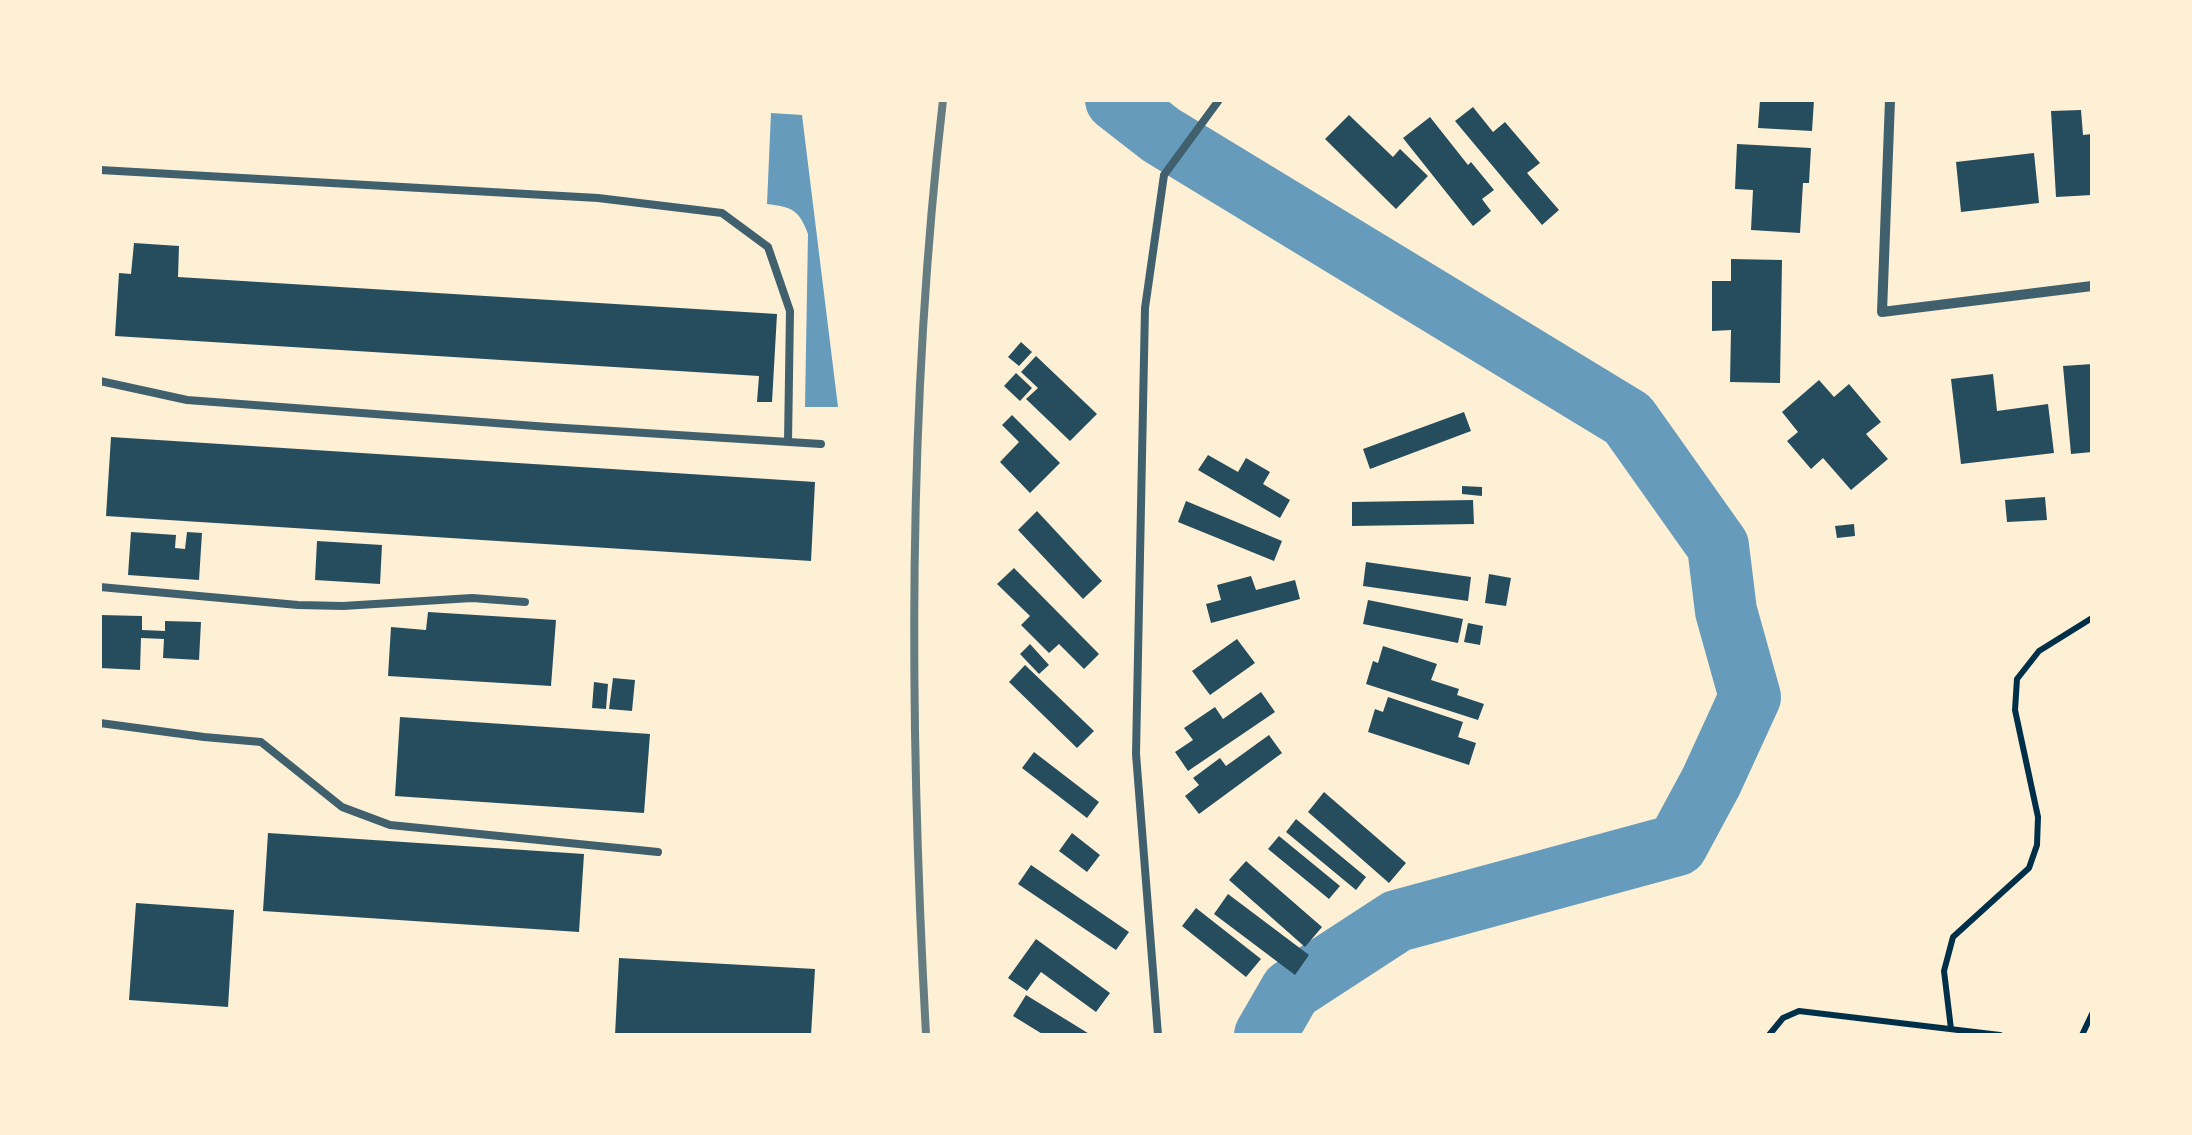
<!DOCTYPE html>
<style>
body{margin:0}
#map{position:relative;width:2192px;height:1135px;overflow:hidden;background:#fdf0d5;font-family:"Public Sans",sans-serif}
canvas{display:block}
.frame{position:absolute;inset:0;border:102px solid #fdf0d5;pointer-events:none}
</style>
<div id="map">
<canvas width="2192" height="1135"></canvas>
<div class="frame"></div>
</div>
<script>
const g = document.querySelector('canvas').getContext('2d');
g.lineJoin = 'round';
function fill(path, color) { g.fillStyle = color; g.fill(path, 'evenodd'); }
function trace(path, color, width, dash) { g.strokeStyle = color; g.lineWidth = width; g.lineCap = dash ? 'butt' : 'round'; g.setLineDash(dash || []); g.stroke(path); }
const water = new Path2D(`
 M 771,113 L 802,115 L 838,407 L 805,407 L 808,234 C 799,209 791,207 767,204 Z`);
const river = new Path2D(`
 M 1116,100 L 1161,135 L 1628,419 L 1718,546 L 1726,611 L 1750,697 L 1711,782 L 1677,845 L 1397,921 L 1291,990 L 1265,1035`);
const building = new Path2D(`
 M 1760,100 L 1814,100 L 1812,131 L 1758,128 Z
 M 1473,107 L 1493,132 L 1505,122 L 1540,163 L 1527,173 L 1559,210 L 1542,225 L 1455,121 Z
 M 2081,110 L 2083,135 L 2092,134 L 2092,195 L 2056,197 L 2051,111 Z
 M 1349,115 L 1393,157 L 1400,149 L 1428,176 L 1396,209 L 1325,139 Z
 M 1430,117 L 1468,165 L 1471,162 L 1494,190 L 1482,199 L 1491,211 L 1473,226 L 1403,138 Z
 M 1737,144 L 1811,148 L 1809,183 L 1803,183 L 1800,233 L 1751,230 L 1753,190 L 1735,189 Z
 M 2034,153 L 2039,203 L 1961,212 L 1956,162 Z
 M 134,243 L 179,246 L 178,277 L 777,314 L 772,402 L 757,402 L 759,376 L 115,336 L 119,273 L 131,274 Z
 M 1731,259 L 1782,260 L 1780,383 L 1730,382 L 1731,330 L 1712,331 L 1712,281 L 1731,281 Z
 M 1021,342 L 1032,352 L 1019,366 L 1008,357 Z
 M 1036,356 L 1097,414 L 1070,441 L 1026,399 L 1038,388 L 1021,372 Z
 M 2092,364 L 2092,452 L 2071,454 L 2063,366 Z
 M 1016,373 L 1032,388 L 1020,401 L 1004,386 Z
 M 1993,374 L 1997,411 L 2048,404 L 2054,453 L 1961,464 L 1951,379 Z
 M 1819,380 L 1834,397 L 1849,384 L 1881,422 L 1866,434 L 1888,459 L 1851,490 L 1823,458 L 1811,469 L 1787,441 L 1798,432 L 1782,412 Z
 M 1464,412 L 1471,431 L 1370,469 L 1363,449 Z
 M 1012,415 L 1060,463 L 1030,493 L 1000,462 L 1019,442 L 1002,425 Z
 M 111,437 L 815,482 L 811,561 L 106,516 Z
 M 1208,455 L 1238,472 L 1246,458 L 1270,472 L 1263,484 L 1290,500 L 1280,518 L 1198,470 Z
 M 1462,486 L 1482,487 L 1482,496 L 1462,494 Z
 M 2045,497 L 2047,520 L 2007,522 L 2005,500 Z
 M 1473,500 L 1474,524 L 1352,526 L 1352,502 Z
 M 1186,501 L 1282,541 L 1274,561 L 1178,522 Z
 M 1037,511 L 1102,581 L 1083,599 L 1018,530 Z
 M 1854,524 L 1855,536 L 1837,538 L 1835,526 Z
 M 131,532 L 176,535 L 175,548 L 185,549 L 187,532 L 202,533 L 199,580 L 128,575 Z
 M 317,541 L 382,545 L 380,584 L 315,580 Z
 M 1366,562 L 1471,577 L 1468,601 L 1363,586 Z
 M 1014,568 L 1099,654 L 1084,669 L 1059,644 L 1049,653 L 1021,625 L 1030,616 L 997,584 Z
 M 1489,574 L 1511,578 L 1506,606 L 1485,603 Z
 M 1251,576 L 1256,590 L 1295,580 L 1300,599 L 1211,623 L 1206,604 L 1221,600 L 1217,585 Z
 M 1368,600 L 1463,619 L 1458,643 L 1363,624 Z
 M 428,612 L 556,620 L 551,686 L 388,676 L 391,627 L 426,630 Z
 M 100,615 L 142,616 L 142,630 L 165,631 L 165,621 L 201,622 L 199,660 L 163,658 L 164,639 L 141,638 L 140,670 L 100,668 Z
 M 1468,623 L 1483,626 L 1480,645 L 1464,642 Z
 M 1237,639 L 1255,663 L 1210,695 L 1192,671 Z
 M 1030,644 L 1049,665 L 1039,674 L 1020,654 Z
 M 1383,646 L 1437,664 L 1431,680 L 1459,689 L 1457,695 L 1484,704 L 1478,720 L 1366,684 L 1373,661 L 1378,663 Z
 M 1025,665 L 1094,731 L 1077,748 L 1009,682 Z
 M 613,678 L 635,680 L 632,711 L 609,709 Z
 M 594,682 L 608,684 L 606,709 L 592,708 Z
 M 1261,692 L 1275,712 L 1188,771 L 1175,752 L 1193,740 L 1184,728 L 1215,707 L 1223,719 Z
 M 1388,697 L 1463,722 L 1458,737 L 1476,743 L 1469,765 L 1368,732 L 1375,709 L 1383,712 Z
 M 400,717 L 650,734 L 644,813 L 395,796 Z
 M 1269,735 L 1282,753 L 1199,814 L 1185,796 L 1199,785 L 1193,778 L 1220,758 L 1226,766 Z
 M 1034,752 L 1099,802 L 1087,818 L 1022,768 Z
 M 1324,792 L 1406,863 L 1389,883 L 1308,812 Z
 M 1296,819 L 1366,877 L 1356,890 L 1286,832 Z
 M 268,833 L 584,854 L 579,932 L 263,911 Z
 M 1072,833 L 1100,855 L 1087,872 L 1059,851 Z
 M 1279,836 L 1340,886 L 1329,899 L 1268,849 Z
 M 1246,861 L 1322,927 L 1305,947 L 1229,880 Z
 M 1031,865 L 1129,932 L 1116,950 L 1018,884 Z
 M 1228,894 L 1309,955 L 1295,975 L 1214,914 Z
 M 136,903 L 234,910 L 228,1007 L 129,1000 Z
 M 1196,908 L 1261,959 L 1246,977 L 1182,926 Z
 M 1036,939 L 1110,993 L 1096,1012 L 1041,972 L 1027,991 L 1008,978 Z
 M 619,958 L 815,969 L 811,1035 L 615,1035 Z
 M 1026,995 L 1091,1035 L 1044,1035 L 1013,1016 Z`);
const path = new Path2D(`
 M 1951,1029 L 1944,971 L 1953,937 L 2029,868 L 2037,845 L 2038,817 L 2015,710 L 2017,679 L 2039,651 L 2092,618
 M 1769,1035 L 1783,1018 L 1799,1011 L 2000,1035
 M 2082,1035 L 2092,1014`);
const service = new Path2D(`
 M 100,170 L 598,198 L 722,213 L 768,247 L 790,311 L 788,442
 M 100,381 L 187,400 L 549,427 L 821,444
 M 100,587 L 298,605 L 343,606 L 472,598 L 525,602
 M 100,723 L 204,737 L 261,742 L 342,807 L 390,825 L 658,852
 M 1158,1035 L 1136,754 L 1145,308 L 1164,175 L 1219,100`);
const minor = new Path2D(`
 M 1890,100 L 1882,312 L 2092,286`);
const rail = new Path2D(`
 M 926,1035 C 909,723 907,410 943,100`);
fill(water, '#669bbc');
trace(river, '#669bbc', 62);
fill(building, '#264d5e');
trace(path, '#003049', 6);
trace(service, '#3f606c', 8);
trace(minor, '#3f606c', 10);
trace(rail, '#657d81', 8);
</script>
